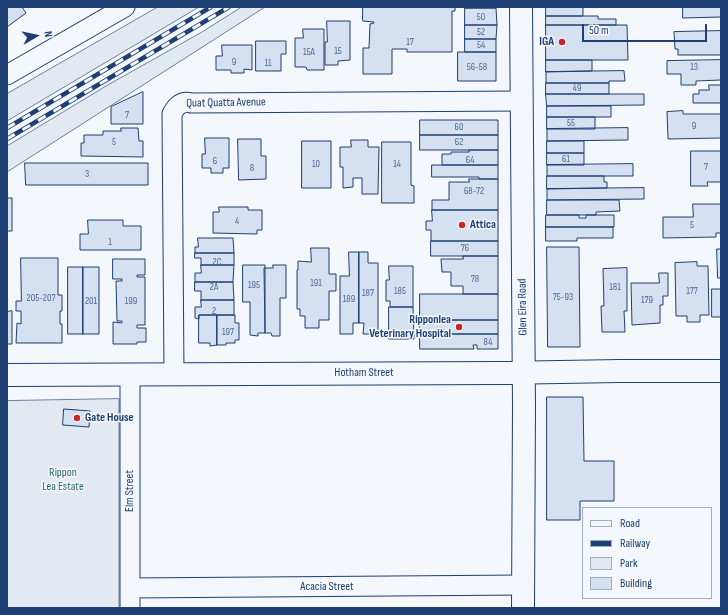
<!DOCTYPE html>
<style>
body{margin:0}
#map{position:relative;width:728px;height:615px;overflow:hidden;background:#f4f7fb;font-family:"Sofia Sans Condensed",sans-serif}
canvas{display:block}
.frame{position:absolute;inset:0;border:8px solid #1d3f73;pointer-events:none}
.legend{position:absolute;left:582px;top:507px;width:130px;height:92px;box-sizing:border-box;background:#f4f7fb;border:1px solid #9eadc5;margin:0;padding:5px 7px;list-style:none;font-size:12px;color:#1d3f73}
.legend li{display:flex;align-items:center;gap:8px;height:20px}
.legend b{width:20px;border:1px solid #9eadc5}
.north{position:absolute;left:16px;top:16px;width:40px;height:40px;-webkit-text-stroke:3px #f4f7fb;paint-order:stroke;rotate:81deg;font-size:11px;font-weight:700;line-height:16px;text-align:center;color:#1d3f73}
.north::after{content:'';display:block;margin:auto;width:14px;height:18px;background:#1d3f73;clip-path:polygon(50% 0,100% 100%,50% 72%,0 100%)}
.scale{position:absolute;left:582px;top:24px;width:125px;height:18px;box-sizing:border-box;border:2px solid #1d3f73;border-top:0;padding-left:5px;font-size:12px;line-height:14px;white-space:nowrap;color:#1d3f73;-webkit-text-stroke:3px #f4f7fb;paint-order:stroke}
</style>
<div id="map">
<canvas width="728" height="615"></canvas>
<div class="frame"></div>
<ul class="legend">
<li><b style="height:5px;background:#f4f7fb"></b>Road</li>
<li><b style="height:5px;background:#1d3f73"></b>Railway</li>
<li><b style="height:11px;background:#e3e9f0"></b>Park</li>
<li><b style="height:11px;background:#d5e0f0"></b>Building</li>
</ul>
<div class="north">N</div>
<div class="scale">50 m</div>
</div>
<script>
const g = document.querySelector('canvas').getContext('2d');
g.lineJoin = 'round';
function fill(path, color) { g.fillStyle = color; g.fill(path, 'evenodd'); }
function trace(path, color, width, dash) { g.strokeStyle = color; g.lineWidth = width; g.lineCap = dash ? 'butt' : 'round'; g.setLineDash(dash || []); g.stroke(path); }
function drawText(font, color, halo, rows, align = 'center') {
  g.font = font + ' "Sofia Sans Condensed",sans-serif'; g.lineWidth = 3; g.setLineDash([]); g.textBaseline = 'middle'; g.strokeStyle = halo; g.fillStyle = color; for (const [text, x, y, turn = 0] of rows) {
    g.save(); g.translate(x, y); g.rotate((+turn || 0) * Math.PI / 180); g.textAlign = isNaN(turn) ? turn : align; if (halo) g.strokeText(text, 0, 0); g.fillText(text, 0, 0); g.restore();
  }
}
const green = new Path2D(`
 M 158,7 L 199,7 L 7,121 L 7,94 Z
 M 242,7 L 265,7 L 7,172 L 7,146 L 106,86 L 202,32 Z
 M 119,399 L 119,608 L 7,608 L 7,401 Z`);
const building = new Path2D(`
 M 7,7 L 22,7 L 26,13 L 7,27 Z
 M 363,7 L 455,7 L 455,11 L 452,11 L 452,52 L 407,52 L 407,49 L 392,49 L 392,74 L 363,74 L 363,48 L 369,48 L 370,24 L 374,23 L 374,22 L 363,21 Z
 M 465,7 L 496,7 L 496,8 L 465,8 Z
 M 546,7 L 583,7 L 583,16 L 546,16 Z
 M 683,7 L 721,7 L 721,17 L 683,18 Z
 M 465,8 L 496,8 L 497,25 L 465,25 Z
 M 546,16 L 598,16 L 598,19 L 616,19 L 616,25 L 546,25 Z
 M 327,21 L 350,21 L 350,60 L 338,61 L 338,65 L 325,65 L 325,42 L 327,42 Z
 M 465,25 L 497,25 L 496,39 L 465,39 Z
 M 546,25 L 627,25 L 628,60 L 546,60 Z
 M 303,29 L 324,29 L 324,70 L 307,70 L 306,67 L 295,67 L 295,38 L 303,38 Z
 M 721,31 L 721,55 L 678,55 L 678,49 L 675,49 L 674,32 Z
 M 465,39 L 496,39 L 496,52 L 465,52 Z
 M 256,41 L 286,41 L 286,54 L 281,54 L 281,71 L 256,71 Z
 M 222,45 L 252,45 L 252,70 L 244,69 L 244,73 L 231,73 L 231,70 L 216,70 L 216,56 L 222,56 Z
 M 458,52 L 496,52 L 496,81 L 458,81 Z
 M 546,60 L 592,60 L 592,71 L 546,72 Z
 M 721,60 L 721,80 L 696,81 L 696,85 L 681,85 L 681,74 L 667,74 L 667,61 Z
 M 624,71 L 625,81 L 609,81 L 609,83 L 546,83 L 546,72 Z
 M 546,83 L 609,83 L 609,94 L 546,94 Z
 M 709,85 L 721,85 L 721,103 L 693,103 L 693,94 L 699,94 L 699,90 L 709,90 Z
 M 143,92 L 143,124 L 111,124 L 111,107 Z
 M 546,94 L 644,94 L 644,105 L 547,106 Z
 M 547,106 L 611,106 L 611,117 L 547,117 Z
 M 683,111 L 683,114 L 721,114 L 721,138 L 668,139 L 667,112 Z
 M 547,117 L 595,117 L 595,129 L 547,129 Z
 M 420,120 L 498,120 L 498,135 L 420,135 Z
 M 121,128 L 138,128 L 139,141 L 143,141 L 143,157 L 81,156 L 81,143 L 84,143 L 84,135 L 103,135 L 103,131 L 121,131 Z
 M 628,128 L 628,140 L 547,141 L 547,129 Z
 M 420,135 L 498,135 L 498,150 L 420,150 Z
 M 205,138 L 229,138 L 229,168 L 223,168 L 223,173 L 211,173 L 211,168 L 202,168 L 202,154 L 205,154 Z
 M 238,139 L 261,139 L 261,156 L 266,156 L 266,179 L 239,180 Z
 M 351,140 L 368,140 L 368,147 L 379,147 L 378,194 L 362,194 L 362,178 L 353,178 L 353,187 L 343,188 L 343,167 L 340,167 L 340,147 L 351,147 Z
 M 302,141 L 331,141 L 331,188 L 302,188 Z
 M 547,141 L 584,141 L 584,153 L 547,153 Z
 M 382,142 L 411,142 L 411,185 L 414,186 L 414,203 L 382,203 Z
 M 469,150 L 498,150 L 498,165 L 442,165 L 442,154 L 451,154 L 451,152 L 469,152 Z
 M 691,151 L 721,151 L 721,182 L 707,182 L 708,186 L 691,186 Z
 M 547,153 L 584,153 L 584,165 L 547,165 Z
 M 25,163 L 148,163 L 148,185 L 26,185 Z
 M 633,164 L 633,176 L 547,176 L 547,165 Z
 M 432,165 L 498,165 L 498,179 L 479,179 L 479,177 L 432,177 Z
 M 547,176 L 604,176 L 604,182 L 607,182 L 607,188 L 547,189 Z
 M 469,179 L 498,179 L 498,210 L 432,210 L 432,200 L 449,200 L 449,182 L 469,182 Z
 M 644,188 L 644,199 L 547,200 L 547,189 Z
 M 7,198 L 12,198 L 12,231 L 7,231 Z
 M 547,200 L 619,200 L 620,211 L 596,212 L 596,215 L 547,215 Z
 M 693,204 L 721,204 L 721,233 L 716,233 L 716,237 L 663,238 L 663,217 L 693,217 Z
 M 219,207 L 248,207 L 248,210 L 262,210 L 262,230 L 257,230 L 257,234 L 213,233 L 213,212 L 219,212 Z
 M 432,210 L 498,210 L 498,241 L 431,241 L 431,230 L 426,230 L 426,221 L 432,221 Z
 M 546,215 L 579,215 L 579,218 L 586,218 L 586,215 L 614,215 L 614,227 L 546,227 Z
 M 88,220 L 123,220 L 123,226 L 141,226 L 141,250 L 80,250 L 80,234 L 88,234 Z
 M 546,227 L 613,227 L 613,238 L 577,238 L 577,241 L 546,241 Z
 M 198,238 L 233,238 L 234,253 L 195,253 L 195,247 L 198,247 Z
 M 431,241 L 498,241 L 498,256 L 431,256 Z
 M 547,247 L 579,247 L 580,347 L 548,347 Z
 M 311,248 L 329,248 L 329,274 L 336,274 L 336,291 L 329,291 L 329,320 L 319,320 L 319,328 L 305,328 L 305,316 L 300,316 L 300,309 L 297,309 L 297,270 L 298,270 L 298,261 L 311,262 Z
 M 717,249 L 721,249 L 721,278 L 718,278 Z
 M 349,252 L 359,252 L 359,323 L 353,323 L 353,334 L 340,334 L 340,276 L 349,276 Z
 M 359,252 L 368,252 L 368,263 L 378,263 L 378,334 L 363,334 L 364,323 L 359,323 Z
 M 195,253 L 234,253 L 234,265 L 201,265 L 201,258 L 195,258 Z
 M 463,256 L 498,256 L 498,294 L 463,294 L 463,286 L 451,286 L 451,272 L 442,272 L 441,259 L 463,259 Z
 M 21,258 L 58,258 L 58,295 L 62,295 L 62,311 L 60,311 L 60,324 L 62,324 L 62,343 L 16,343 L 17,323 L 21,324 L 21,311 L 16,311 L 16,301 L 21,301 Z
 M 113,259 L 145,259 L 145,275 L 137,275 L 137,277 L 145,277 L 145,325 L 137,325 L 137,328 L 146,328 L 146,342 L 137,342 L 137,344 L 113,344 L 113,322 L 122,323 L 122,321 L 117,321 L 116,281 L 122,281 L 122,279 L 113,279 Z
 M 697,262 L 697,266 L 708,266 L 709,315 L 700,315 L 700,322 L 687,322 L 687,316 L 676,316 L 675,263 Z
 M 201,265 L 234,265 L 233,282 L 195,282 L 195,273 L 201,273 Z
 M 243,265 L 265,265 L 265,333 L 258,333 L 258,336 L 250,335 L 250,302 L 243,302 Z
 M 273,265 L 286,265 L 286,298 L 280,298 L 280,336 L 272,336 L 271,333 L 265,333 L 264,268 L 273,268 Z
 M 389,266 L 413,266 L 413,307 L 390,307 L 390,301 L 386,301 L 386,280 L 389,280 Z
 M 68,267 L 83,267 L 83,334 L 68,334 Z
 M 83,267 L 99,267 L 99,334 L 83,334 Z
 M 627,268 L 627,311 L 624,311 L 625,332 L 602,332 L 601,306 L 604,306 L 603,269 Z
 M 659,273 L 668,273 L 668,296 L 663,296 L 663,305 L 660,305 L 660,323 L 632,325 L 631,283 L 659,283 Z
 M 195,282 L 233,282 L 234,300 L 201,300 L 201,291 L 195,291 Z
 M 712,289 L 721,289 L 721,317 L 712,317 Z
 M 420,294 L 498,294 L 498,320 L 420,320 Z
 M 201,300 L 234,300 L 234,315 L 199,315 L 199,319 L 195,318 L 195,307 L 201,307 Z
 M 389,307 L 413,307 L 414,339 L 389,339 Z
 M 12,311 L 12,344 L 7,344 L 7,312 Z
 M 199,315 L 217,315 L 217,345 L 210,346 L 210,343 L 199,343 Z
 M 217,315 L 235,315 L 235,323 L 239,323 L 239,340 L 235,340 L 235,343 L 226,343 L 226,345 L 217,345 Z
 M 420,320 L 498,320 L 498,334 L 420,334 Z
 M 420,334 L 498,334 L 498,349 L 477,349 L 477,345 L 473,345 L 474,349 L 420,349 Z
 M 547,397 L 583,397 L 584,461 L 614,461 L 614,501 L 580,501 L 580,520 L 547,520 Z
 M 64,409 L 90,411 L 89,427 L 63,425 Z`);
const minor = new Path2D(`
 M 7,75 L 125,7
 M 130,374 L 130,608
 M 174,374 L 172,114 C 176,106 182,100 191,103 L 522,101
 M 130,588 L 523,585`);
const major = new Path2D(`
 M 521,7 L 524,406 L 523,608
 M 7,375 L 500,373 L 620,371 L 721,371`);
const rail = new Path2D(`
 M 7,128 L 211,7
 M 7,139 L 229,7`);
const markers = [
 [562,42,4,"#c62828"],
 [462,225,4,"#c62828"],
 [459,327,4,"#c62828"],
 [77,418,4,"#c62828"]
];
const numberNames = [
 ["50",481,17],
 ["52",481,32],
 ["17",410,42],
 ["54",481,45],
 ["15",338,51],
 ["15A",309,52],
 ["9",234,62],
 ["11",268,63],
 ["56-58",477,67],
 ["13",694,67],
 ["49",577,88],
 ["7",127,115],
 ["55",571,123],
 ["9",694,126],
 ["60",459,127],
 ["5",114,142],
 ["62",459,142],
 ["61",566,159],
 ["64",470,160],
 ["6",215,161],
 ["10",316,164],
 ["14",397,164],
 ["7",706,167],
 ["8",252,168],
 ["3",87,174],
 ["68-72",474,191],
 ["4",237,221],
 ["5",692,225],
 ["1",110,242],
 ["76",465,248],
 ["2C",217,262],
 ["78",475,279],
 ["191",316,283],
 ["195",254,285],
 ["2A",214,287],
 ["181",615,287],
 ["185",400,291],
 ["177",692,291],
 ["187",368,293],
 ["75-93",563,297],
 ["205-207",41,298],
 ["189",349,299],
 ["179",647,300],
 ["201",91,301],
 ["199",131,301],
 ["2",214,311],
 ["197",228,332],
 ["84",488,342]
];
const poiNames = [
 ["IGA",554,42],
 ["Attica",470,225,"left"],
 ["Ripponlea",451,320],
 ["Veterinary Hospital",451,334],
 ["Gate House",85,418,"left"]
];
const streetNames = [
 ["Quat Quatta Avenue",226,103,-1],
 ["Glen Eira Road",523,307,-91],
 ["Hotham Street",364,373],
 ["Elm Street",130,491,-90],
 ["Acacia Street",327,587]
];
const parkNames = [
 ["Rippon",63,473],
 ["Lea Estate",63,487]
];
fill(green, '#e3e9f0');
trace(green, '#687fa3', 1);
fill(building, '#d5e0f0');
trace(building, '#1d3f73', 1);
trace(minor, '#1d3f73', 21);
trace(major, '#1d3f73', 24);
trace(minor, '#f4f7fb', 19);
trace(major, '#f4f7fb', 22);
trace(rail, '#1d3f73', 4.5);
trace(rail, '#f4f7fb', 3, [9]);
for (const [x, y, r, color] of markers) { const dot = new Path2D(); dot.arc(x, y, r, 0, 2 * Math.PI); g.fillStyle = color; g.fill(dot); trace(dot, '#f4f7fb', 1.5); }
drawText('10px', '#4b6792', null, numberNames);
drawText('bold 12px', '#1d3f73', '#f4f7fb', poiNames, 'right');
drawText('12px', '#1d3f73', '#f4f7fb', streetNames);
drawText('12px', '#2c6c60', '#f4f7fb', parkNames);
</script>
